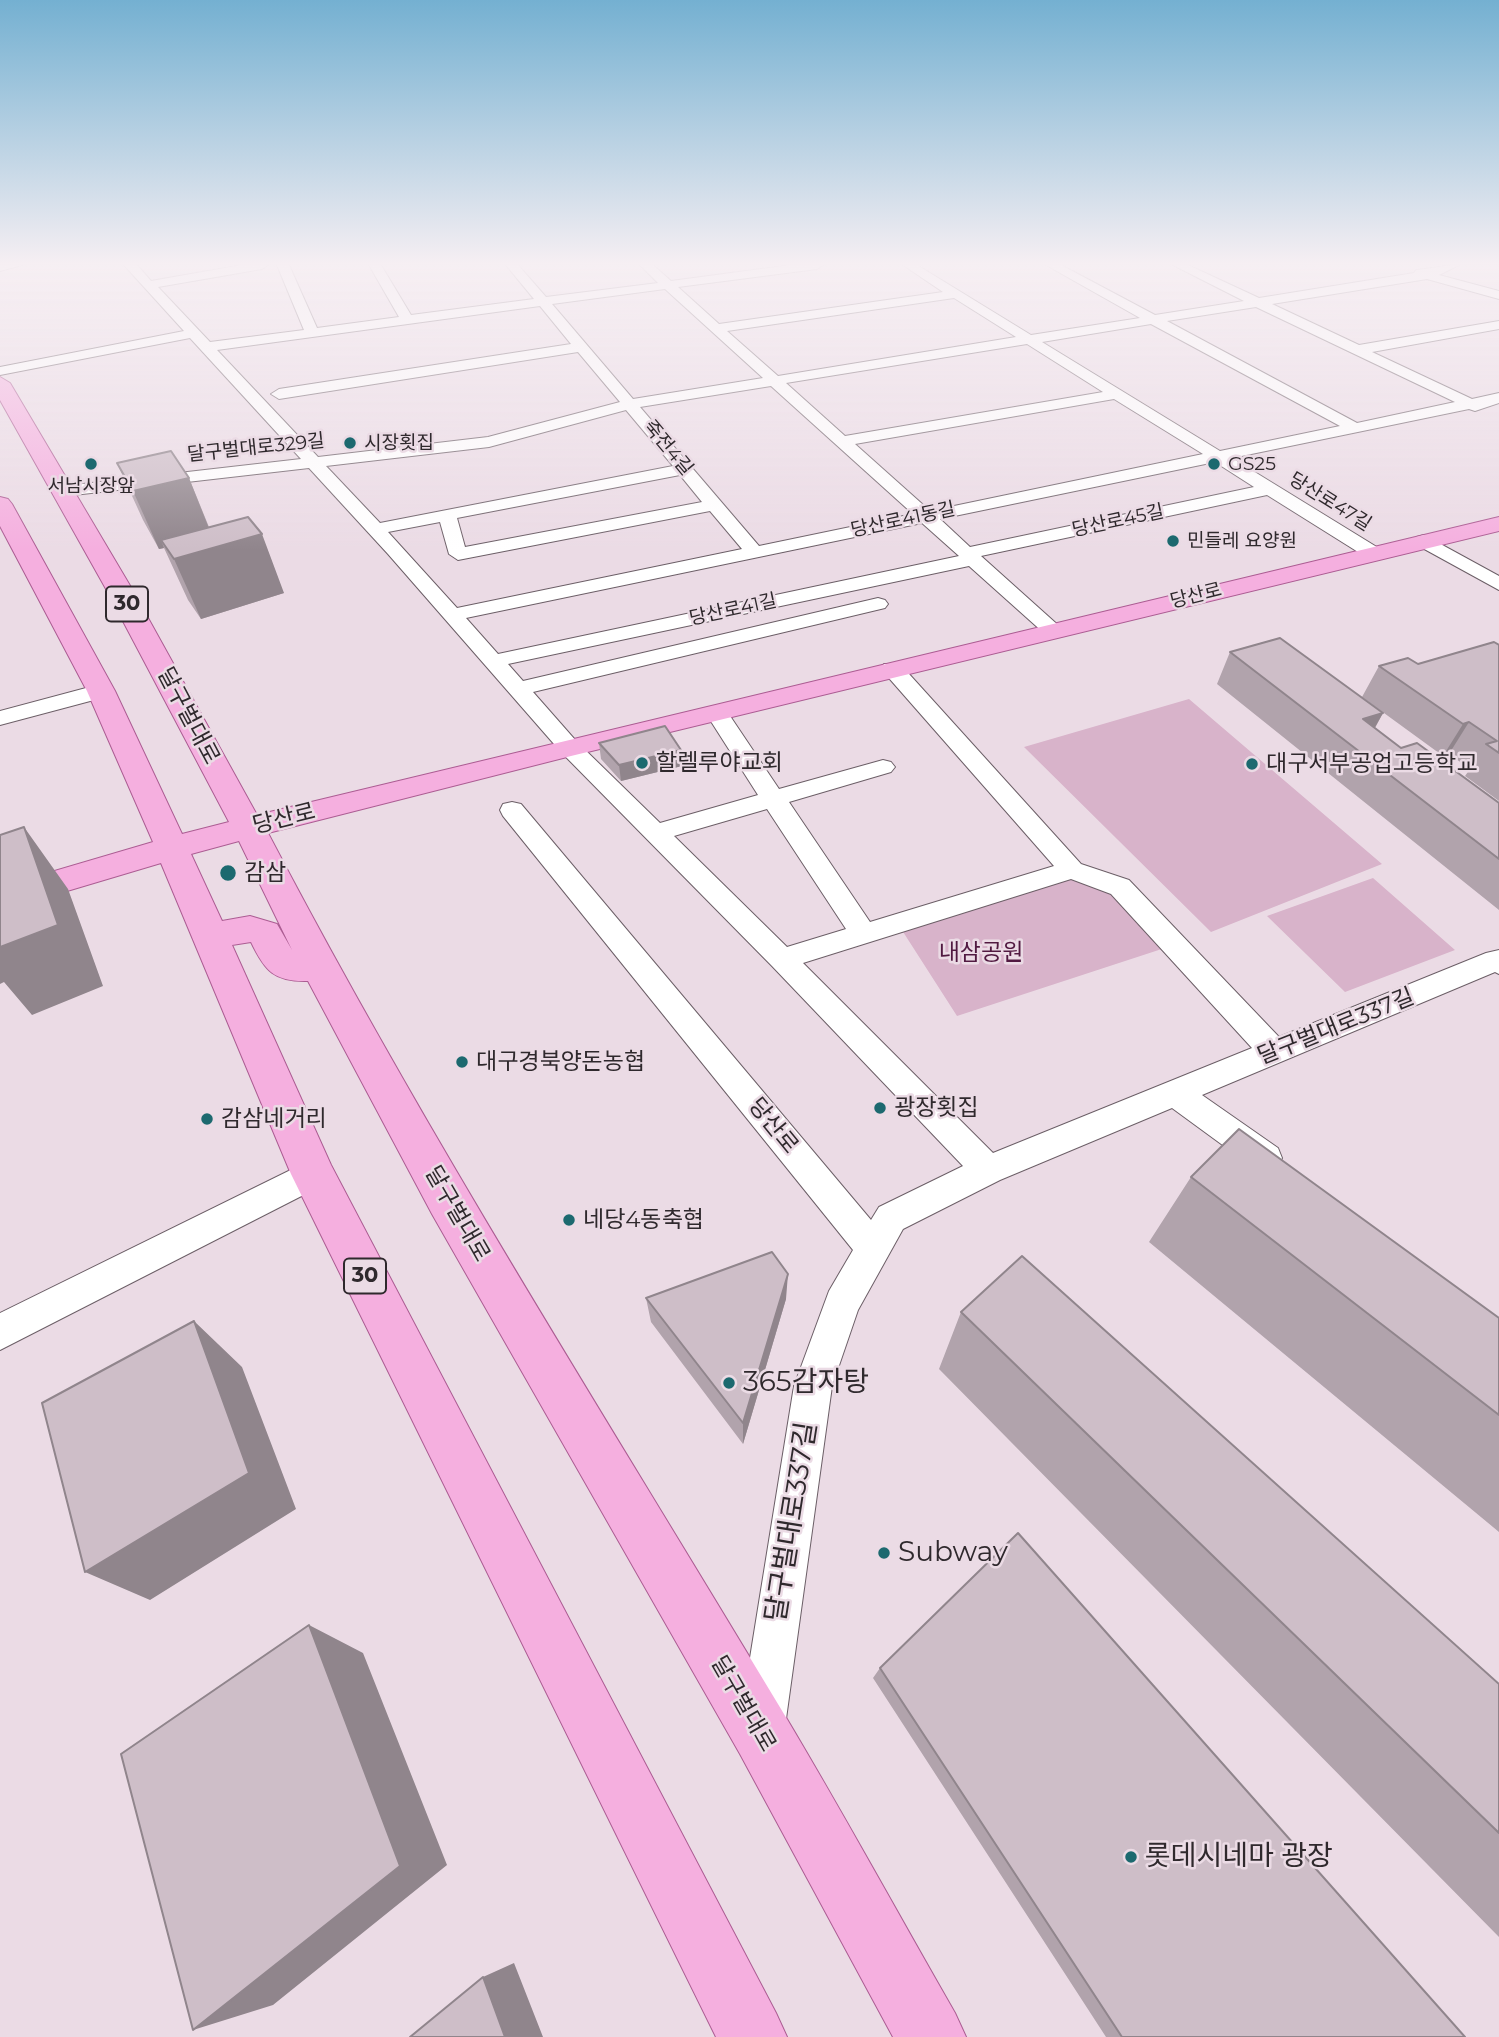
<!DOCTYPE html>
<meta charset="utf-8">
<style>
body{margin:0}
canvas{display:block;background:#ebdbe5}
</style>
<canvas width="1499" height="2037"></canvas>
<script>
const g = document.querySelector('canvas').getContext('2d');
g.lineJoin = 'round';
function fill(path, color) { g.fillStyle = color; g.fill(path, 'evenodd'); }
function trace(path, color, width, dash) { g.strokeStyle = color; g.lineWidth = width; g.lineCap = dash ? 'butt' : 'round'; g.setLineDash(dash || []); g.stroke(path); }
function drawText(font, color, halo, rows, align = 'center') {
  g.font = font + ' Montserrat,"Noto Sans KR",sans-serif'; g.lineWidth = 5; g.setLineDash([]); g.textBaseline = 'middle'; g.strokeStyle = halo; g.fillStyle = color; for (const [text, x, y, turn = 0] of rows) {
    g.save(); g.translate(x, y); g.rotate((+turn || 0) * Math.PI / 180); g.textAlign = isNaN(turn) ? turn : align; if (halo) g.strokeText(text, 0, 0); g.fillText(text, 0, 0); g.restore();
  }
}
const green = new Path2D(`
 M 1189,699 L 1382,864 L 1211,932 L 1024,747 Z
 M 1072,870 L 1120,887 L 1174,945 L 957,1016 L 898,924 Z
 M 1373,878 L 1455,950 L 1345,992 L 1267,916 Z`);
const minor = new Path2D(`
 M 0,265 L 22,265 L 0,271 Z
 M 124,265 L 137,265 L 151,281 L 242,265 L 268,265 L 262,269 L 158,287 L 210,342 L 304,330 L 277,265 L 289,265 L 317,328 L 399,317 L 369,265 L 381,265 L 411,315 L 534,299 L 506,265 L 518,265 L 546,297 L 658,283 L 640,265 L 653,265 L 671,281 L 791,265 L 823,265 L 817,269 L 678,287 L 719,324 L 943,292 L 903,265 L 917,265 L 1031,335 L 1140,318 L 1046,265 L 1061,265 L 1155,315 L 1244,301 L 1173,265 L 1188,265 L 1259,298 L 1414,273 L 1416,270 C 1430,269 1444,265 1459,265 L 1439,275 L 1499,291 L 1499,299 L 1427,279 L 1272,304 L 1359,345 L 1499,321 L 1499,329 L 1372,352 L 1472,399 L 1499,393 L 1499,403 L 1475,411 L 1469,409 L 1232,458 L 1380,549 L 1382,553 L 1380,557 L 1366,557 L 1267,495 L 981,556 L 1059,626 L 1062,630 L 1059,634 L 1045,634 L 969,566 L 508,664 L 523,681 L 878,598 L 885,600 L 888,604 L 885,608 L 533,692 L 577,742 L 660,823 L 758,795 L 705,712 L 708,707 L 724,707 L 779,789 L 883,760 L 891,762 L 895,767 L 891,772 L 789,802 L 870,922 L 1054,866 L 881,669 L 884,664 L 900,664 L 1081,864 L 1129,880 L 1279,1037 L 1486,953 L 1499,950 L 1499,974 L 1495,972 L 1202,1095 L 1278,1148 L 1282,1158 L 1278,1168 L 1266,1172 L 1254,1168 L 1172,1108 L 1000,1180 L 903,1229 L 858,1310 L 832,1386 L 785,1726 L 778,1742 L 762,1749 L 746,1742 L 739,1726 L 794,1386 L 829,1291 L 853,1250 L 503,816 L 500,810 L 503,804 L 512,802 L 521,804 L 871,1220 L 879,1207 L 963,1166 L 772,966 L 561,752 L 388,554 L 309,468 L 65,496 L 59,495 L 56,491 L 65,486 L 301,459 L 190,338 L 0,375 L 0,367 L 184,331 ZM 665,289 L 763,378 L 633,399 L 552,304 ZM 954,298 L 1016,337 L 778,376 L 727,331 ZM 540,306 L 571,344 L 279,389 L 271,394 L 279,399 L 578,352 L 620,402 L 488,437 L 318,457 L 217,350 ZM 1256,307 L 1455,402 L 1357,423 L 1167,321 ZM 1151,324 L 1340,426 L 1220,451 L 1042,342 ZM 1027,344 L 1103,392 L 845,436 L 786,383 ZM 771,386 L 913,514 L 759,546 L 640,407 ZM 1114,399 L 1203,454 L 930,511 L 855,444 ZM 626,410 L 673,466 L 380,523 L 326,466 L 489,447 ZM 1215,462 L 1254,487 L 970,547 L 940,519 ZM 680,475 L 702,502 L 465,547 L 457,518 ZM 710,511 L 742,549 L 457,608 L 388,532 L 440,522 L 449,554 L 458,560 ZM 922,523 L 959,556 L 498,654 L 466,618 ZM 767,809 L 846,929 L 787,947 L 674,836 ZM 1071,879 L 1111,894 L 1252,1048 L 993,1153 L 803,963 Z
 M 1424,535 L 1499,576 L 1499,590 L 1417,545 L 1415,541 L 1417,537 Z
 M 101,684 L 109,686 L 112,691 L 109,696 L 0,725 L 0,711 Z
 M 313,1159 L 325,1164 L 330,1174 L 325,1184 L 0,1350 L 0,1313 Z`);
const major = new Path2D(`
 M 0,377 L 10,383 L 132,589 L 257,815 L 1499,517 L 1499,531 L 571,756 L 268,833 C 425,1134 607,1419 781,1709 C 841,1809 897,1912 955,2013 L 966,2037 L 893,2037 L 740,1754 L 432,1214 L 308,981 C 274,982 265,971 251,942 L 232,945 L 331,1165 L 776,2013 L 787,2037 L 716,2037 L 291,1174 L 161,863 L 0,911 L 0,887 L 153,842 L 87,691 L 0,526 L 0,497 L 8,499 L 12,504 L 115,691 L 182,834 L 229,822 L 106,589 L 0,400 ZM 239,841 L 292,950 L 277,924 L 250,916 L 222,921 L 191,854 Z`);
const wall = new Path2D(`
 M 117,463 L 189,478 L 209,527 L 284,593 L 201,619 L 188,600 L 164,548 L 159,549 L 143,520 Z
 M 1499,645 L 1499,801 L 1465,776 L 1470,769 L 1449,754 L 1443,756 L 1362,697 L 1379,666 L 1418,664 Z
 M 1230,652 L 1383,713 L 1375,728 L 1401,748 L 1499,803 L 1499,910 L 1217,684 Z
 M 599,743 L 681,750 L 682,766 L 621,781 L 601,759 Z
 M 1191,1177 L 1499,1318 L 1499,1532 L 1149,1242 Z
 M 646,1298 L 786,1299 L 743,1444 L 651,1322 Z
 M 961,1312 L 1499,1684 L 1499,1937 L 939,1369 Z
 M 880,1668 L 1465,2037 L 1106,2037 L 873,1678 Z`);
const shadedWall = new Path2D(`
 M 189,478 L 212,536 L 161,540 L 164,548 L 159,549 L 133,491 Z
 M 262,534 L 284,593 L 201,619 L 174,559 Z
 M 1383,713 L 1365,745 L 1363,719 Z
 M 1469,722 L 1449,754 L 1443,756 L 1463,724 Z
 M 681,750 L 682,766 L 621,781 L 619,765 Z
 M 24,827 L 68,889 L 103,986 L 32,1015 L 4,982 L 0,984 L 0,947 Z
 M 788,1274 L 786,1299 L 743,1444 L 743,1423 Z
 M 194,1321 L 242,1367 L 296,1509 L 150,1600 L 85,1572 Z
 M 309,1625 L 363,1653 L 447,1865 L 273,2005 L 193,2030 Z
 M 514,1963 L 543,2037 L 505,2037 L 483,1977 Z`);
const building = new Path2D(`
 M 171,451 L 189,478 L 133,491 L 117,463 Z
 M 248,517 L 262,534 L 174,559 L 161,540 Z
 M 1280,638 L 1383,713 L 1363,719 L 1401,748 L 1417,743 L 1499,803 L 1499,859 L 1230,652 Z
 M 1494,642 L 1499,645 L 1499,753 L 1486,744 L 1497,741 L 1469,722 L 1463,724 L 1379,666 L 1408,658 L 1418,664 Z
 M 665,726 L 681,750 L 619,765 L 599,743 Z
 M 24,827 L 58,925 L 0,947 L 0,835 Z
 M 1239,1129 L 1499,1318 L 1499,1415 L 1191,1177 Z
 M 772,1252 L 788,1274 L 743,1423 L 646,1298 Z
 M 1022,1256 L 1499,1684 L 1499,1833 L 961,1312 Z
 M 194,1321 L 249,1473 L 85,1572 L 42,1403 Z
 M 1018,1533 L 1465,2037 L 1122,2037 L 880,1668 Z
 M 309,1625 L 400,1866 L 193,2030 L 121,1754 Z
 M 483,1977 L 505,2037 L 410,2037 Z`);
const markers = [
 [350,443,7,"#1c696f"],
 [91,464,7,"#1c696f"],
 [1214,464,7,"#1c696f"],
 [1173,541,7,"#1c696f"],
 [642,763,7,"#1c696f"],
 [1252,764,7,"#1c696f"],
 [228,873,9,"#1c696f"],
 [462,1062,7,"#1c696f"],
 [880,1108,7,"#1c696f"],
 [207,1119,7,"#1c696f"],
 [569,1220,7,"#1c696f"],
 [729,1383,7,"#1c696f"],
 [884,1553,7,"#1c696f"],
 [1131,1857,7,"#1c696f"]
];
const farPoinames = [
 ["시장횟집",364,443],
 ["GS25",1228,464],
 ["서남시장앞",91,486,"center"],
 ["민들레 요양원",1187,541]
];
const farStreetnames = [
 ["달구벌대로329길",256,448,-6],
 ["죽전4길",668,448,50],
 ["당산로47길",1330,502,32],
 ["당산로41동길",903,520,-12],
 ["당산로45길",1118,521,-12],
 ["당산로",1196,596,-14],
 ["당산로41길",733,610,-12]
];
const shields = [
 [127,604,42],
 [365,1276,42]
];
const shieldNames = [
 ["30",127,604],
 ["30",365,1276]
];
const streetNames = [
 ["달구벌대로",188,716,62],
 ["당산로",284,819,-14],
 ["달구벌대로337길",1336,1027,-22],
 ["당산로",773,1126,51],
 ["달구벌대로",457,1214,60],
 ["달구벌대로",743,1704,60]
];
const poiNames = [
 ["할렐루야교회",656,763],
 ["대구서부공업고등학교",1266,764],
 ["감삼",244,873],
 ["대구경북양돈농협",476,1062],
 ["광장횟집",894,1108],
 ["감삼네거리",221,1119],
 ["네당4동축협",583,1220]
];
const parkNames = [
 ["내삼공원",981,953]
];
const nearPoinames = [
 ["365감자탕",743,1383],
 ["Subway",898,1553],
 ["롯데시네마 광장",1145,1857]
];
const nearStreetnames = [
 ["달구벌대로337길",792,1522,-81]
];
fill(green, '#d8b3ca');
trace(minor, '#6c5f67', 2);
trace(major, '#ac5d93', 2);
fill(minor, '#fff');
fill(major, '#f5afdf');
fill(wall, '#b1a3ac');
fill(shadedWall, '#90858c');
fill(building, '#cebec8');
trace(building, '#90858c', 2);
const sky = g.createLinearGradient(0, 0, 0, 550);
sky.addColorStop(0, '#74b0d1');
sky.addColorStop(0.48, '#f6eff3');
sky.addColorStop(1, '#f6eff300');
g.fillStyle = sky;
g.fillRect(0, 0, 1499, 550);
for (const [x, y, r, color] of markers) { const dot = new Path2D(); dot.arc(x, y, r, 0, 2 * Math.PI); g.fillStyle = color; g.fill(dot); trace(dot, '#ebdbe5', 2.5); }
drawText('19px', '#2f292d', '#ebdbe5', farPoinames, 'left');
drawText('19px', '#2f292d', '#ebdbe5', farStreetnames);
for (const [x, y, w] of shields) { const box = new Path2D(); box.roundRect(x - w / 2, y - 17.5, w, 35, 5); g.fillStyle = '#ebdbe5'; g.fill(box); trace(box, '#2f292d', 2); }
drawText('bold 21px', '#2f292d', null, shieldNames);
drawText('23px', '#2f292d', '#ebdbe5', streetNames);
drawText('23px', '#2f292d', '#ebdbe5', poiNames, 'left');
drawText('23px', '#511941', '#ebdbe5', parkNames);
drawText('28px', '#2f292d', '#ebdbe5', nearPoinames, 'left');
drawText('28px', '#2f292d', '#ebdbe5', nearStreetnames);
</script>
